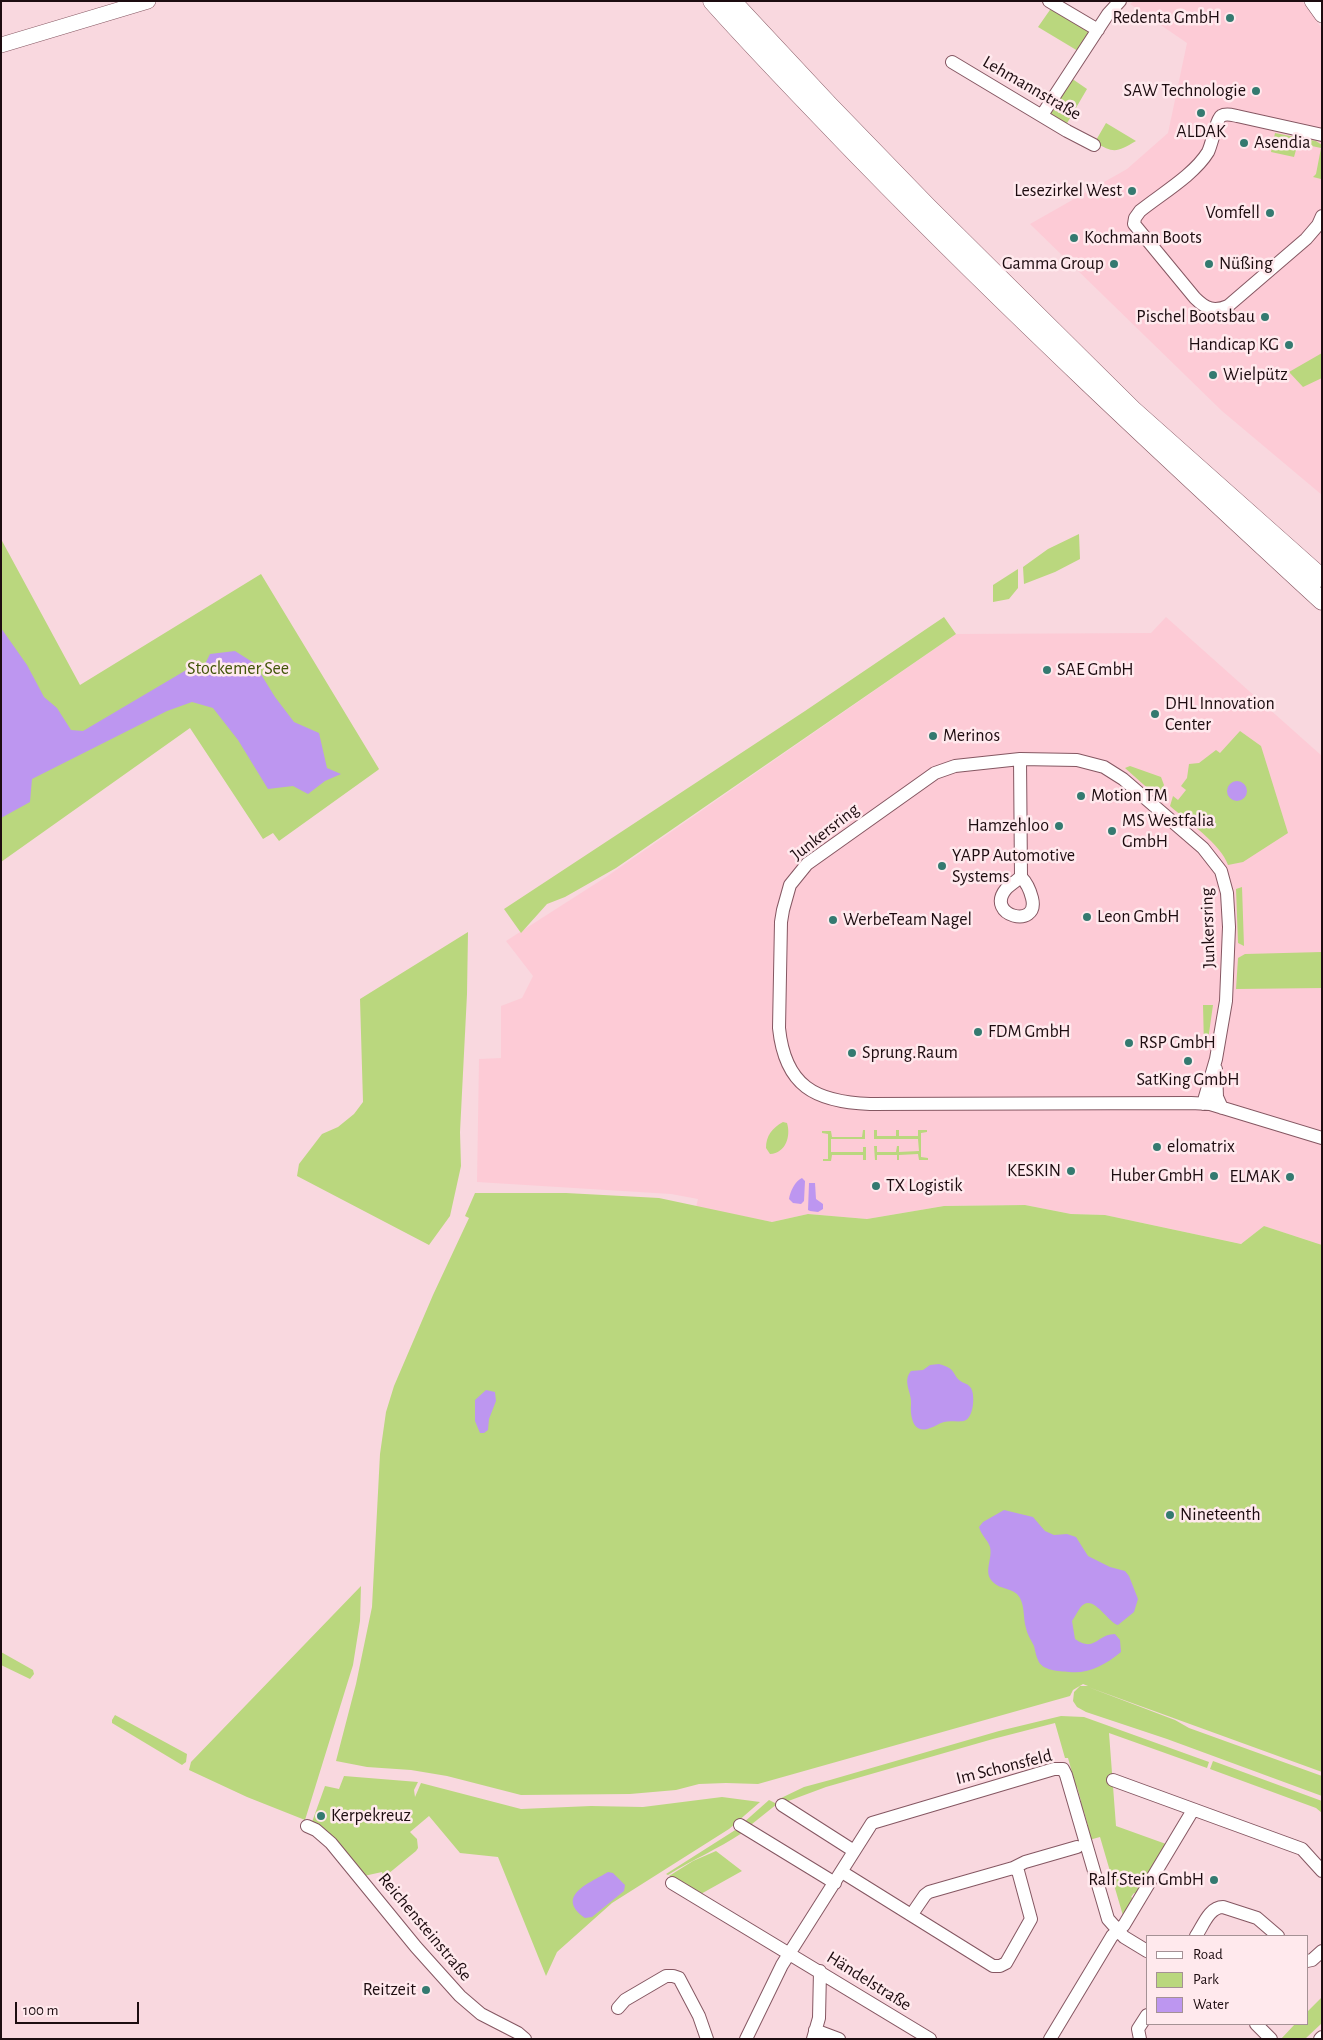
<!DOCTYPE html>
<meta charset="utf-8">
<style>
body{margin:0}
#map{position:relative;width:1323px;height:2040px;overflow:hidden;background:#f9d8df;font-family:"Alegreya Sans",sans-serif}
canvas{display:block}
.frame{position:absolute;inset:0;border:2px solid #1d0c10;pointer-events:none}
.legend{position:absolute;left:1146px;top:1935px;width:162px;height:90px;box-sizing:border-box;background:#ffe9ed;border:1px solid #a59195;margin:0;padding:6px 9px;list-style:none;font-size:15px;color:#1d0c10}
.legend li{display:flex;align-items:center;gap:10px;height:25px}
.legend b{width:25px;border:1px solid #a59195}
.scale{position:absolute;left:15px;top:2002px;width:124px;height:22px;box-sizing:border-box;border:2px solid #1d0c10;border-top:0;padding-left:6px;font-size:15px;line-height:18px;white-space:nowrap;color:#1d0c10;-webkit-text-stroke:4px #ffe9ed;paint-order:stroke}
</style>
<div id="map">
<canvas width="1323" height="2040"></canvas>
<div class="frame"></div>
<ul class="legend">
<li><b style="height:6px;background:#fff"></b>Road</li>
<li><b style="height:14px;background:#bad77e"></b>Park</li>
<li><b style="height:14px;background:#bd96f0"></b>Water</li>
</ul>
<div class="scale">100 m</div>
</div>
<script>
const g = document.querySelector('canvas').getContext('2d');
g.lineJoin = 'round';
function fill(path, color) { g.fillStyle = color; g.fill(path, 'evenodd'); }
function trace(path, color, width, dash) { g.strokeStyle = color; g.lineWidth = width; g.lineCap = dash ? 'butt' : 'round'; g.setLineDash(dash || []); g.stroke(path); }
function drawText(font, color, halo, rows, align = 'center') {
  g.font = font + ' "Alegreya Sans",sans-serif'; g.lineWidth = 5; g.setLineDash([]); g.textBaseline = 'middle'; g.strokeStyle = halo; g.fillStyle = color; for (const [text, x, y, turn = 0] of rows) {
    g.save(); g.translate(x, y); g.rotate((+turn || 0) * Math.PI / 180); g.textAlign = isNaN(turn) ? turn : align; if (halo) g.strokeText(text, 0, 0); g.fillText(text, 0, 0); g.restore();
  }
}
const built = new Path2D(`
 M 1134,1 L 1302,1 L 1322,29 L 1322,495 L 1222,411 L 1030,224 L 1127,169 L 1168,133 L 1187,43 L 1130,4 Z
 M 1166,617 L 1322,756 L 1322,1245 L 1264,1226 L 1241,1244 L 1105,1215 L 1071,1214 L 1025,1205 L 944,1206 L 867,1219 L 808,1214 L 772,1222 L 696,1207 L 698,1199 L 671,1194 L 477,1182 L 479,1059 L 501,1058 L 501,1006 L 522,998 L 533,976 L 506,941 L 606,877 L 956,634 L 1151,633 Z`);
const green = new Path2D(`
 M 1052,7 L 1091,32 L 1078,51 L 1038,27 Z
 M 1071,78 L 1087,89 L 1066,125 L 1050,116 L 1048,112 Z
 M 1106,123 L 1136,141 C 1117,152 1114,154 1095,142 Z
 M 1275,133 L 1316,141 L 1322,145 L 1321,179 L 1313,177 L 1316,174 L 1321,148 L 1298,143 L 1294,157 L 1271,152 Z
 M 1322,353 L 1322,378 L 1303,387 L 1289,372 Z
 M 1079,534 L 1080,559 L 1055,572 L 1024,584 L 1023,567 L 1048,549 Z
 M 1,539 L 80,685 L 261,574 L 379,769 L 378,770 L 279,841 L 273,833 L 263,839 L 190,728 L 1,862 Z
 M 1018,569 L 1018,588 L 1009,599 L 993,602 L 993,585 Z
 M 944,617 L 956,634 L 616,868 L 565,897 L 547,904 L 521,933 L 504,909 L 805,711 Z
 M 1240,731 L 1261,746 L 1288,833 L 1243,862 L 1228,865 C 1221,844 1187,821 1170,806 L 1173,796 L 1178,800 L 1186,790 L 1181,786 L 1187,778 L 1189,764 L 1199,763 L 1216,750 L 1220,753 Z
 M 1130,766 L 1161,777 L 1164,785 L 1161,791 L 1153,793 L 1125,768 Z
 M 1242,887 L 1244,946 L 1238,943 L 1236,889 Z
 M 468,932 L 467,994 L 460,1132 L 461,1166 L 450,1216 L 429,1245 L 297,1176 L 299,1164 L 322,1134 L 338,1127 L 354,1114 L 363,1102 L 360,999 Z
 M 1322,952 L 1322,988 L 1236,989 L 1238,958 L 1245,954 Z
 M 1203,1005 L 1213,1005 L 1207,1047 L 1204,1046 Z
 M 783,1122 L 787,1123 C 791,1136 786,1153 770,1154 L 766,1148 C 766,1136 772,1128 783,1122 Z
 M 863,1130 L 865,1130 L 865,1139 L 831,1139 L 831,1152 L 863,1152 L 863,1147 L 866,1147 L 866,1160 L 863,1160 L 863,1155 L 832,1155 L 831,1161 L 823,1161 L 823,1159 L 828,1159 L 828,1134 L 822,1133 L 822,1131 L 831,1131 L 832,1137 L 862,1137 Z
 M 874,1130 L 877,1130 L 877,1136 L 896,1136 L 896,1130 L 899,1130 L 899,1136 L 918,1136 L 918,1130 L 927,1130 L 927,1132 L 921,1133 L 921,1157 L 928,1158 L 928,1160 L 919,1160 L 918,1154 L 899,1155 L 899,1160 L 897,1160 L 897,1155 L 877,1155 L 877,1160 L 875,1160 L 874,1146 L 877,1146 L 877,1152 L 896,1152 L 897,1146 L 899,1146 L 899,1152 L 919,1151 L 918,1139 L 874,1139 Z
 M 475,1193 L 566,1193 L 659,1198 L 772,1222 L 808,1214 L 867,1219 L 944,1206 L 1025,1205 L 1071,1214 L 1105,1215 L 1241,1244 L 1264,1226 L 1322,1245 L 1322,1772 L 1088,1687 L 1175,1720 L 1189,1728 L 1322,1776 L 1322,1796 L 1167,1739 L 1086,1712 L 1077,1707 L 1073,1701 L 1074,1692 L 1080,1686 L 1088,1686 L 1083,1684 L 1073,1690 L 1070,1696 L 758,1784 L 726,1783 L 699,1784 L 676,1790 L 630,1794 L 521,1795 L 447,1776 L 411,1770 L 367,1767 L 336,1761 L 356,1684 L 372,1607 L 380,1454 L 386,1412 L 394,1386 L 433,1295 L 469,1218 L 465,1216 Z
 M 361,1586 L 360,1621 L 353,1665 L 305,1820 L 247,1797 L 189,1770 L 191,1762 Z
 M 1,1652 L 33,1670 L 34,1674 L 30,1679 L 1,1665 Z
 M 115,1715 L 187,1754 L 186,1762 L 182,1765 L 112,1723 L 112,1720 Z
 M 1061,1716 L 1084,1717 L 1209,1762 L 1207,1768 L 1109,1733 L 1116,1826 L 1166,1844 L 1136,1894 L 1134,1893 L 1131,1897 L 1136,1900 L 1124,1919 L 1100,1837 L 1089,1840 L 1086,1830 L 1088,1826 L 1084,1812 L 1080,1810 L 1078,1804 L 1081,1801 L 1077,1787 L 1072,1784 L 1071,1779 L 1073,1776 L 1068,1758 L 1065,1758 L 1055,1723 L 993,1739 L 826,1787 L 783,1803 L 777,1800 L 804,1787 L 830,1780 L 999,1731 Z
 M 1213,1761 L 1322,1801 L 1322,1813 L 1316,1808 L 1210,1769 Z
 M 344,1776 L 418,1782 L 414,1790 L 415,1797 L 400,1832 L 421,1783 L 521,1809 L 591,1806 L 643,1807 L 722,1797 L 760,1802 L 729,1829 L 612,1903 L 557,1952 L 546,1976 L 498,1857 L 460,1853 L 429,1816 L 410,1832 L 417,1839 L 418,1848 L 416,1851 L 388,1874 L 383,1875 L 382,1872 L 364,1876 L 312,1822 L 325,1786 L 339,1789 Z
 M 769,1800 L 777,1804 L 747,1828 L 742,1824 Z
 M 740,1827 L 742,1833 C 718,1849 692,1860 668,1875 L 666,1874 Z
 M 716,1851 L 742,1871 L 699,1895 L 669,1876 L 693,1861 Z
 M 1322,1997 L 1322,2023 L 1305,2039 L 1281,2039 L 1295,2024 L 1307,2024 L 1307,2012 Z`);
const water = new Path2D(`
 M 1,628 L 27,665 L 44,697 L 57,708 L 71,730 L 83,731 L 188,669 L 201,672 L 210,654 L 235,651 L 254,663 L 275,697 L 294,722 L 319,733 L 327,768 L 341,774 L 325,781 L 308,794 L 293,786 L 268,789 L 238,740 L 213,708 L 192,702 L 167,711 L 32,779 L 30,802 L 1,818 Z
 M1227 791a10 10 0 1 1 20 0a10 10 0 1 1-20 0Z
 M 802,1178 L 805,1181 L 804,1201 L 801,1204 L 793,1203 L 789,1199 C 790,1192 795,1181 802,1178 Z
 M 809,1183 L 815,1183 L 816,1199 L 823,1204 L 823,1209 L 818,1212 L 810,1211 L 808,1210 Z
 M 939,1364 C 958,1369 951,1375 962,1382 C 966,1384 968,1384 971,1388 C 975,1395 974,1415 966,1420 C 961,1423 951,1420 944,1422 C 939,1423 935,1427 930,1428 C 913,1435 910,1416 911,1404 C 912,1392 902,1382 911,1371 L 923,1370 L 930,1365 Z
 M 486,1390 L 495,1392 L 496,1401 L 489,1419 L 488,1430 L 484,1433 L 480,1433 L 475,1421 L 475,1400 Z
 M 1004,1510 L 1033,1517 L 1045,1531 L 1054,1535 L 1067,1534 L 1076,1537 L 1088,1556 L 1110,1567 L 1125,1571 L 1129,1576 L 1138,1599 L 1134,1612 L 1118,1625 C 1107,1622 1092,1591 1080,1608 C 1077,1612 1075,1617 1072,1621 L 1075,1639 C 1095,1653 1097,1634 1115,1634 L 1120,1640 L 1121,1652 C 1105,1665 1089,1674 1069,1672 C 1059,1671 1042,1671 1038,1660 C 1036,1656 1035,1650 1034,1646 C 1031,1640 1027,1634 1026,1628 C 1023,1618 1025,1608 1020,1598 C 1015,1588 1002,1590 994,1583 C 982,1573 993,1560 990,1547 C 988,1540 981,1535 979,1527 L 983,1522 Z
 M 608,1872 L 613,1873 L 625,1885 L 624,1891 L 592,1917 L 585,1918 C 554,1896 590,1883 608,1872 Z`);
const minor = new Path2D(`
 M 1049,1 L 1098,30
 M 952,62 L 1067,131 L 1094,145
 M 1042,115 L 1108,14 L 1120,1
 M 1322,135 L 1237,116 C 1232,115 1226,113 1221,116 C 1217,118 1212,144 1208,152 C 1194,175 1161,194 1140,211 L 1135,218 L 1134,224 L 1195,298 C 1206,309 1214,312 1228,306 L 1306,239 L 1318,225 L 1322,216
 M 1020,759 L 1021,877 C 1027,883 1030,890 1032,898 C 1040,930 984,916 1006,889 C 1010,885 1016,881 1021,877
 M 1216,1069 L 1217,1097 L 1222,1108
 M 1203,1104 L 1216,1059 L 1226,1001 L 1229,927 L 1227,893 L 1221,871 L 1203,848 L 1123,779 L 1104,767 L 1077,760 L 1020,759 L 955,766 L 935,773 L 807,864 L 790,885 L 783,910 L 781,922 L 779,1028 C 785,1086 815,1102 870,1104 L 1191,1103 L 1210,1104 L 1322,1138
 M 1113,1780 L 1302,1849 L 1322,1871
 M 782,1805 L 854,1851
 M 740,1825 L 835,1883
 M 307,1826 L 316,1830 L 331,1843 L 416,1947 L 460,1996 L 481,2014 L 518,2033 L 525,2039
 M 842,1872 L 993,1966 L 1000,1966 L 1006,1963 L 1031,1919 L 1018,1871 L 1013,1868
 M 672,1883 L 930,2039
 M 912,1914 L 925,1895 L 929,1892 L 1013,1868 L 1025,1862 L 1077,1847
 M 1196,1936 C 1203,1926 1209,1907 1223,1907 L 1257,1918 L 1278,1936
 M 1307,1961 L 1312,1960 L 1322,1951
 M 618,2008 L 625,2000 L 666,1976 L 673,1976 L 679,1978 L 699,2016 L 707,2039
 M 1256,2024 L 1271,2039
 M 815,2030 L 839,2039
 M 746,2039 L 782,1965 L 872,1823 L 1054,1769 L 1063,1769 L 1066,1775 L 1108,1919 L 1124,1937 L 1147,1951
 M 813,2039 L 819,2018 L 820,1971
 M 1050,2039 L 1112,1936 L 1124,1925 L 1193,1810
 M 1140,2039 L 1138,2029 L 1147,2015
 M 1320,2039 L 1322,2037`);
const major = new Path2D(`
 M 1312,1 L 1322,15
 M 1,45 L 148,1`);
const highway = new Path2D(`
 M 712,1 C 761,56 812,108 863,161 C 1011,313 1166,457 1322,601
 M 732,1 L 829,105 L 928,207 L 1132,409 L 1322,578`);
const markers = [
 [1230,18,5,"#347a70"],
 [1256,91,5,"#347a70"],
 [1201,113,5,"#347a70"],
 [1244,143,5,"#347a70"],
 [1132,191,5,"#347a70"],
 [1270,213,5,"#347a70"],
 [1074,238,5,"#347a70"],
 [1114,264,5,"#347a70"],
 [1209,264,5,"#347a70"],
 [1265,317,5,"#347a70"],
 [1289,345,5,"#347a70"],
 [1213,375,5,"#347a70"],
 [1047,670,5,"#347a70"],
 [1155,714,5,"#347a70"],
 [933,736,5,"#347a70"],
 [1081,796,5,"#347a70"],
 [1059,826,5,"#347a70"],
 [1112,831,5,"#347a70"],
 [942,866,5,"#347a70"],
 [1087,917,5,"#347a70"],
 [833,920,5,"#347a70"],
 [978,1032,5,"#347a70"],
 [1129,1043,5,"#347a70"],
 [852,1053,5,"#347a70"],
 [1188,1061,5,"#347a70"],
 [1157,1147,5,"#347a70"],
 [1071,1171,5,"#347a70"],
 [1214,1176,5,"#347a70"],
 [1290,1177,5,"#347a70"],
 [876,1186,5,"#347a70"],
 [1170,1515,5,"#347a70"],
 [321,1816,5,"#347a70"],
 [1214,1880,5,"#347a70"],
 [426,1990,5,"#347a70"]
];
const poiNames = [
 ["Redenta GmbH",1220,18,"right"],
 ["SAW Technologie",1246,91,"right"],
 ["ALDAK",1201,132,"center"],
 ["Asendia",1254,143],
 ["Lesezirkel West",1122,191,"right"],
 ["Vomfell",1260,213,"right"],
 ["Kochmann Boots",1084,238],
 ["Gamma Group",1104,264,"right"],
 ["Nüßing",1219,264],
 ["Pischel Bootsbau",1255,317,"right"],
 ["Handicap KG",1279,345,"right"],
 ["Wielpütz",1223,375],
 ["SAE GmbH",1057,670],
 ["DHL Innovation",1165,704],
 ["Center",1165,725],
 ["Merinos",943,736],
 ["Motion TM",1091,796],
 ["MS Westfalia",1122,821],
 ["GmbH",1122,842],
 ["Hamzehloo",1049,826,"right"],
 ["YAPP Automotive",952,856],
 ["Systems",952,877],
 ["Leon GmbH",1097,917],
 ["WerbeTeam Nagel",843,920],
 ["FDM GmbH",988,1032],
 ["RSP GmbH",1139,1043],
 ["Sprung.Raum",862,1053],
 ["SatKing GmbH",1188,1080,"center"],
 ["elomatrix",1167,1147],
 ["KESKIN",1061,1171,"right"],
 ["Huber GmbH",1204,1176,"right"],
 ["ELMAK",1280,1177,"right"],
 ["TX Logistik",886,1186],
 ["Nineteenth",1180,1515],
 ["Kerpekreuz",331,1816],
 ["Ralf Stein GmbH",1204,1880,"right"],
 ["Reitzeit",416,1990,"right"]
];
const streetNames = [
 ["Lehmannstraße",1032,88,30],
 ["Junkersring",825,832,-38],
 ["Junkersring",1208,928,-92],
 ["Im Schonsfeld",1004,1767,-14],
 ["Reichensteinstraße",425,1927,50],
 ["Händelstraße",869,1981,32]
];
const parkNames = [
 ["Stockemer See",238,669]
];
fill(built, '#fdcbd6');
fill(green, '#bad77e');
fill(water, '#bd96f0');
trace(minor, '#855762', 14);
trace(major, '#855762', 16);
trace(highway, '#855762', 19);
trace(minor, '#fff', 12);
trace(major, '#fff', 15);
trace(highway, '#fff', 18);
for (const [x, y, r, color] of markers) { const dot = new Path2D(); dot.arc(x, y, r, 0, 2 * Math.PI); g.fillStyle = color; g.fill(dot); trace(dot, '#ffe9ed', 2); }
drawText('18px', '#1d0c10', '#ffe9ed', poiNames, 'left');
drawText('18px', '#1d0c10', '#ffe9ed', streetNames);
drawText('18px', '#425509', '#ffe9ed', parkNames);
</script>
